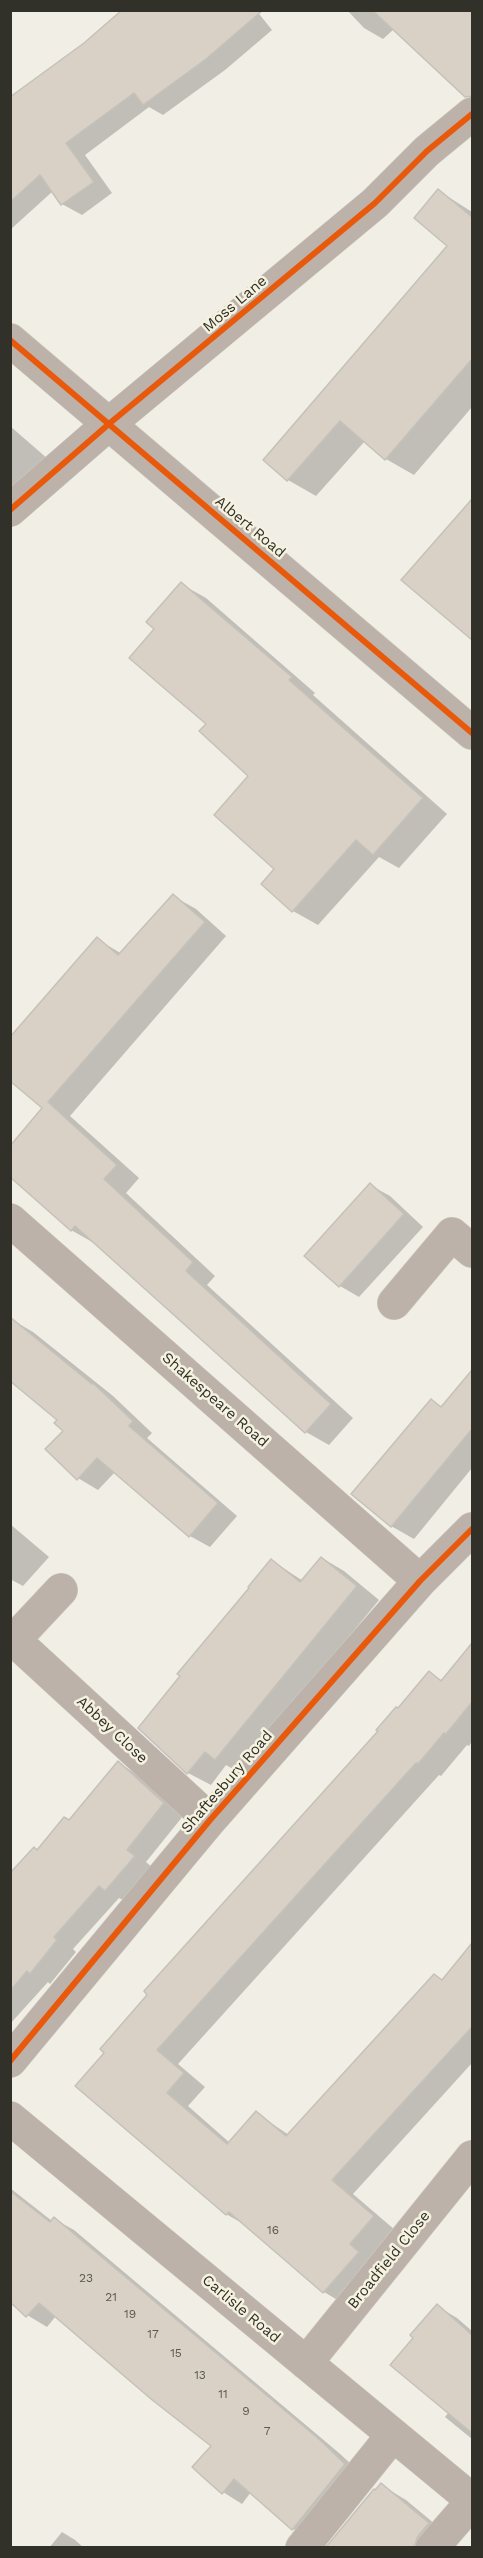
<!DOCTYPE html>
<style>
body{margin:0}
#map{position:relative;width:483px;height:2558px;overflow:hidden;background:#f0eee5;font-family:"Work Sans",sans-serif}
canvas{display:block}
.frame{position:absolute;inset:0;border:12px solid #313029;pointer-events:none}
</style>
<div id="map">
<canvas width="483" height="2558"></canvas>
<div class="frame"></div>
</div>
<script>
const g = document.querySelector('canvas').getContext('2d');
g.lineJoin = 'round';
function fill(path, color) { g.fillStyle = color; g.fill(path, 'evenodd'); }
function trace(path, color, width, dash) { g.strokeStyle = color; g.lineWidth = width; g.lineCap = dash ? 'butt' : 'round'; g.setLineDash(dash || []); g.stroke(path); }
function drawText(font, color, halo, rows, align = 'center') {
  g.font = font + ' "Work Sans",sans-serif'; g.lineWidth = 5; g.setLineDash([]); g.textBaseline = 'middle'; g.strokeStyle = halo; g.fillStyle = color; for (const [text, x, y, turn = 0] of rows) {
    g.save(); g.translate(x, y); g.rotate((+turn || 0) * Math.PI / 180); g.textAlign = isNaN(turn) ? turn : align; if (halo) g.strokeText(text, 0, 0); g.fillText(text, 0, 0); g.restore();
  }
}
const shadow = new Path2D(`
 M 256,10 L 272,30 L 225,70 L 163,115 L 149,107 L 85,155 L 112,193 L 82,215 L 62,204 L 53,191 L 10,230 L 10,99 L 85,44 Z
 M 347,10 L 472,10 L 472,100 L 394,29 L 383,39 L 364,28 Z
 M 439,191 L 472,212 L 472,407 L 414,475 L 386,459 L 365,441 L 316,496 L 288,480 L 265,460 L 449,246 Z
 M 10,426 L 64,473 L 10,521 Z
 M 459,517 L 472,524 L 472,638 L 404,580 Z
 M 181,584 L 206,598 L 315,693 L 313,695 L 447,814 L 399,868 L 379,857 L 318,925 L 293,911 L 276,869 L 250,776 L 208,724 L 156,629 Z
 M 173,896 L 196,909 L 226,936 L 70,1116 L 139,1178 L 126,1193 L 215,1276 L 207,1285 L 353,1418 L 329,1445 L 306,1432 L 94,1243 L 71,1230 L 44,1108 L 97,939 L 122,954 Z
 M 370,1185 L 390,1196 L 423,1227 L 359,1297 L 340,1286 Z
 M 14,1321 L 33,1332 L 113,1396 L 152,1433 L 147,1438 L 237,1516 L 210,1547 L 190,1536 L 115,1472 L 98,1490 L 78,1478 L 65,1431 Z
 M 472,1372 L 472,1468 L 414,1539 L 391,1526 L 431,1401 L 443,1407 Z
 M 10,1524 L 49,1557 L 23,1586 L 10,1579 Z
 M 322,1558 L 344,1571 L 379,1600 L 238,1772 L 226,1765 L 211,1785 L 188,1773 L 140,1728 L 271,1560 L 303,1581 Z
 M 460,1661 L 472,1669 L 472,1741 L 469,1746 L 467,1745 L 441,1776 L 439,1775 L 178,2064 L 205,2087 L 188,2106 L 230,2143 L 256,2113 L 289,2135 L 435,1975 L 444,1981 L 472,1946 L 472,2063 L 353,2194 L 395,2230 L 346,2305 L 324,2292 L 247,2226 L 226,2214 L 77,2086 L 429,1673 L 443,1681 Z
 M 119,1763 L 138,1775 L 183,1816 L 146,1862 L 154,1869 L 125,1901 L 119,1898 L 73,1949 L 76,1952 L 50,1984 L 48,1982 L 10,2024 L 10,1897 L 38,1851 L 70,1821 Z
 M 10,2188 L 52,2221 L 54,2219 L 74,2230 L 339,2453 L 364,2476 L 312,2540 L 293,2529 L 251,2492 L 242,2504 L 223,2492 L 213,2446 L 56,2316 L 47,2327 L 27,2315 L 10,2300 Z
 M 437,2306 L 457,2318 L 472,2331 L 472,2439 L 445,2417 L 449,2412 Z
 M 381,2485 L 406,2500 L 453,2539 L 446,2548 L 329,2548 L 374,2491 Z
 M 62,2532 L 75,2540 L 84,2548 L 49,2548 Z`);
const building = new Path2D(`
 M 122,10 L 263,10 L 206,59 L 143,105 L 134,93 L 66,143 L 94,182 L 61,205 L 40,175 L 10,202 L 10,97 L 84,43 Z
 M 372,10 L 472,10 L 472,96 L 465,97 Z
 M 438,189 L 472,217 L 472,359 L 385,460 L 340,421 L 287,481 L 263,460 L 447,246 L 414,218 Z
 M 472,499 L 472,640 L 401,580 Z
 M 181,582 L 292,677 L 289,680 L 423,798 L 373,855 L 356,840 L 292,912 L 261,884 L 274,869 L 214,815 L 248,776 L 199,731 L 206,724 L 129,658 L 154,629 L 146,622 Z
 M 173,894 L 205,922 L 48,1102 L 117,1165 L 104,1179 L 193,1262 L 186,1271 L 331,1404 L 305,1433 L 75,1226 L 71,1231 L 10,1177 L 10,1146 L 42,1108 L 10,1081 L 10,1037 L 97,937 L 118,955 Z
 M 370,1183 L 404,1214 L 339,1287 L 304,1256 Z
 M 10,1317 L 92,1384 L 93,1383 L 133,1421 L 129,1426 L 218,1503 L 189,1537 L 97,1458 L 77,1480 L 45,1449 L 63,1431 L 54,1423 L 57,1420 L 10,1381 Z
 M 472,1370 L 472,1429 L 391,1527 L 351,1494 L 431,1399 L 441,1407 Z
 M 321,1557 L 357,1586 L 215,1760 L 205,1752 L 187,1774 L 138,1728 L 180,1676 L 177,1674 L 249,1588 L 248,1587 L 271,1559 L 300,1582 Z
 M 472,1643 L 472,1702 L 446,1734 L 444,1733 L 418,1764 L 416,1763 L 157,2050 L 184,2073 L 167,2093 L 227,2144 L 256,2111 L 286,2136 L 434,1974 L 442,1980 L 472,1943 L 472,2027 L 332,2180 L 374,2216 L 350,2244 L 359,2252 L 323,2293 L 229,2212 L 226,2215 L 75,2086 L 104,2053 L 100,2049 L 147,1995 L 144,1991 L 378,1731 L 376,1730 L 396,1707 L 398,1708 L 429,1671 L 441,1681 Z
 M 118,1761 L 164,1803 L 127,1850 L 135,1856 L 105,1891 L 99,1886 L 54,1937 L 57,1940 L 30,1974 L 27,1971 L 10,1991 L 10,1873 L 34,1847 L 37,1850 L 64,1817 L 69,1820 Z
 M 10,2191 L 50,2222 L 54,2217 L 320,2440 L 345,2464 L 292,2530 L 234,2479 L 222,2494 L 205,2479 L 192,2467 L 211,2446 L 151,2399 L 39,2303 L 26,2317 L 10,2302 Z
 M 437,2304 L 472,2335 L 472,2433 L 390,2365 L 413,2338 L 410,2335 Z
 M 381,2483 L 429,2523 L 418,2536 L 414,2547 L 326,2547 L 374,2489 L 375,2490 Z`);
const minor = new Path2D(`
 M 10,340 L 472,733
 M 10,510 L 110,423 L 375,203 L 427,151 L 472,114
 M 10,1220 L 420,1581
 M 394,1303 L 452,1234 L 472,1251
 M 14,1640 L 61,1590
 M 10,1644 L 14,1640 L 210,1820
 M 10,2061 L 210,1820 L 420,1581 L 472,1529
 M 10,2118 L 472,2500
 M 306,2363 L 472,2157
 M 302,2548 L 392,2436
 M 432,2548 L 472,2502`);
const cycleway = new Path2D(`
 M 10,340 L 472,733
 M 10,510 L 110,423 L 375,203 L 427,151 L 472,114
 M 10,2061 L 210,1820 L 420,1581 L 472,1529`);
const numberNames = [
 ["16",273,2230],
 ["23",86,2278],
 ["21",111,2297],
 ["19",130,2314],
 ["17",153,2334],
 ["15",176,2353],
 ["13",200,2375],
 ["11",223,2394],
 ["9",246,2411],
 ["7",267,2431]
];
const streetNames = [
 ["Moss Lane",235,304,-40],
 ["Albert Road",250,527,40],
 ["Shakespeare Road",215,1400,41],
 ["Abbey Close",112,1730,43],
 ["Shaftesbury Road",227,1782,-49],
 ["Broadfield Close",389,2260,-51],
 ["Carlisle Road",241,2309,40]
];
fill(shadow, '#0003');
fill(building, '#d9d1c5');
trace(building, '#c4c1bb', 1.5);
trace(minor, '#cdcbc4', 34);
trace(minor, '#bdb2a9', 33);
trace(cycleway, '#e8590c', 6);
drawText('12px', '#5b5850', null, numberNames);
drawText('15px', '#313029', '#f5f2e0', streetNames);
</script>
